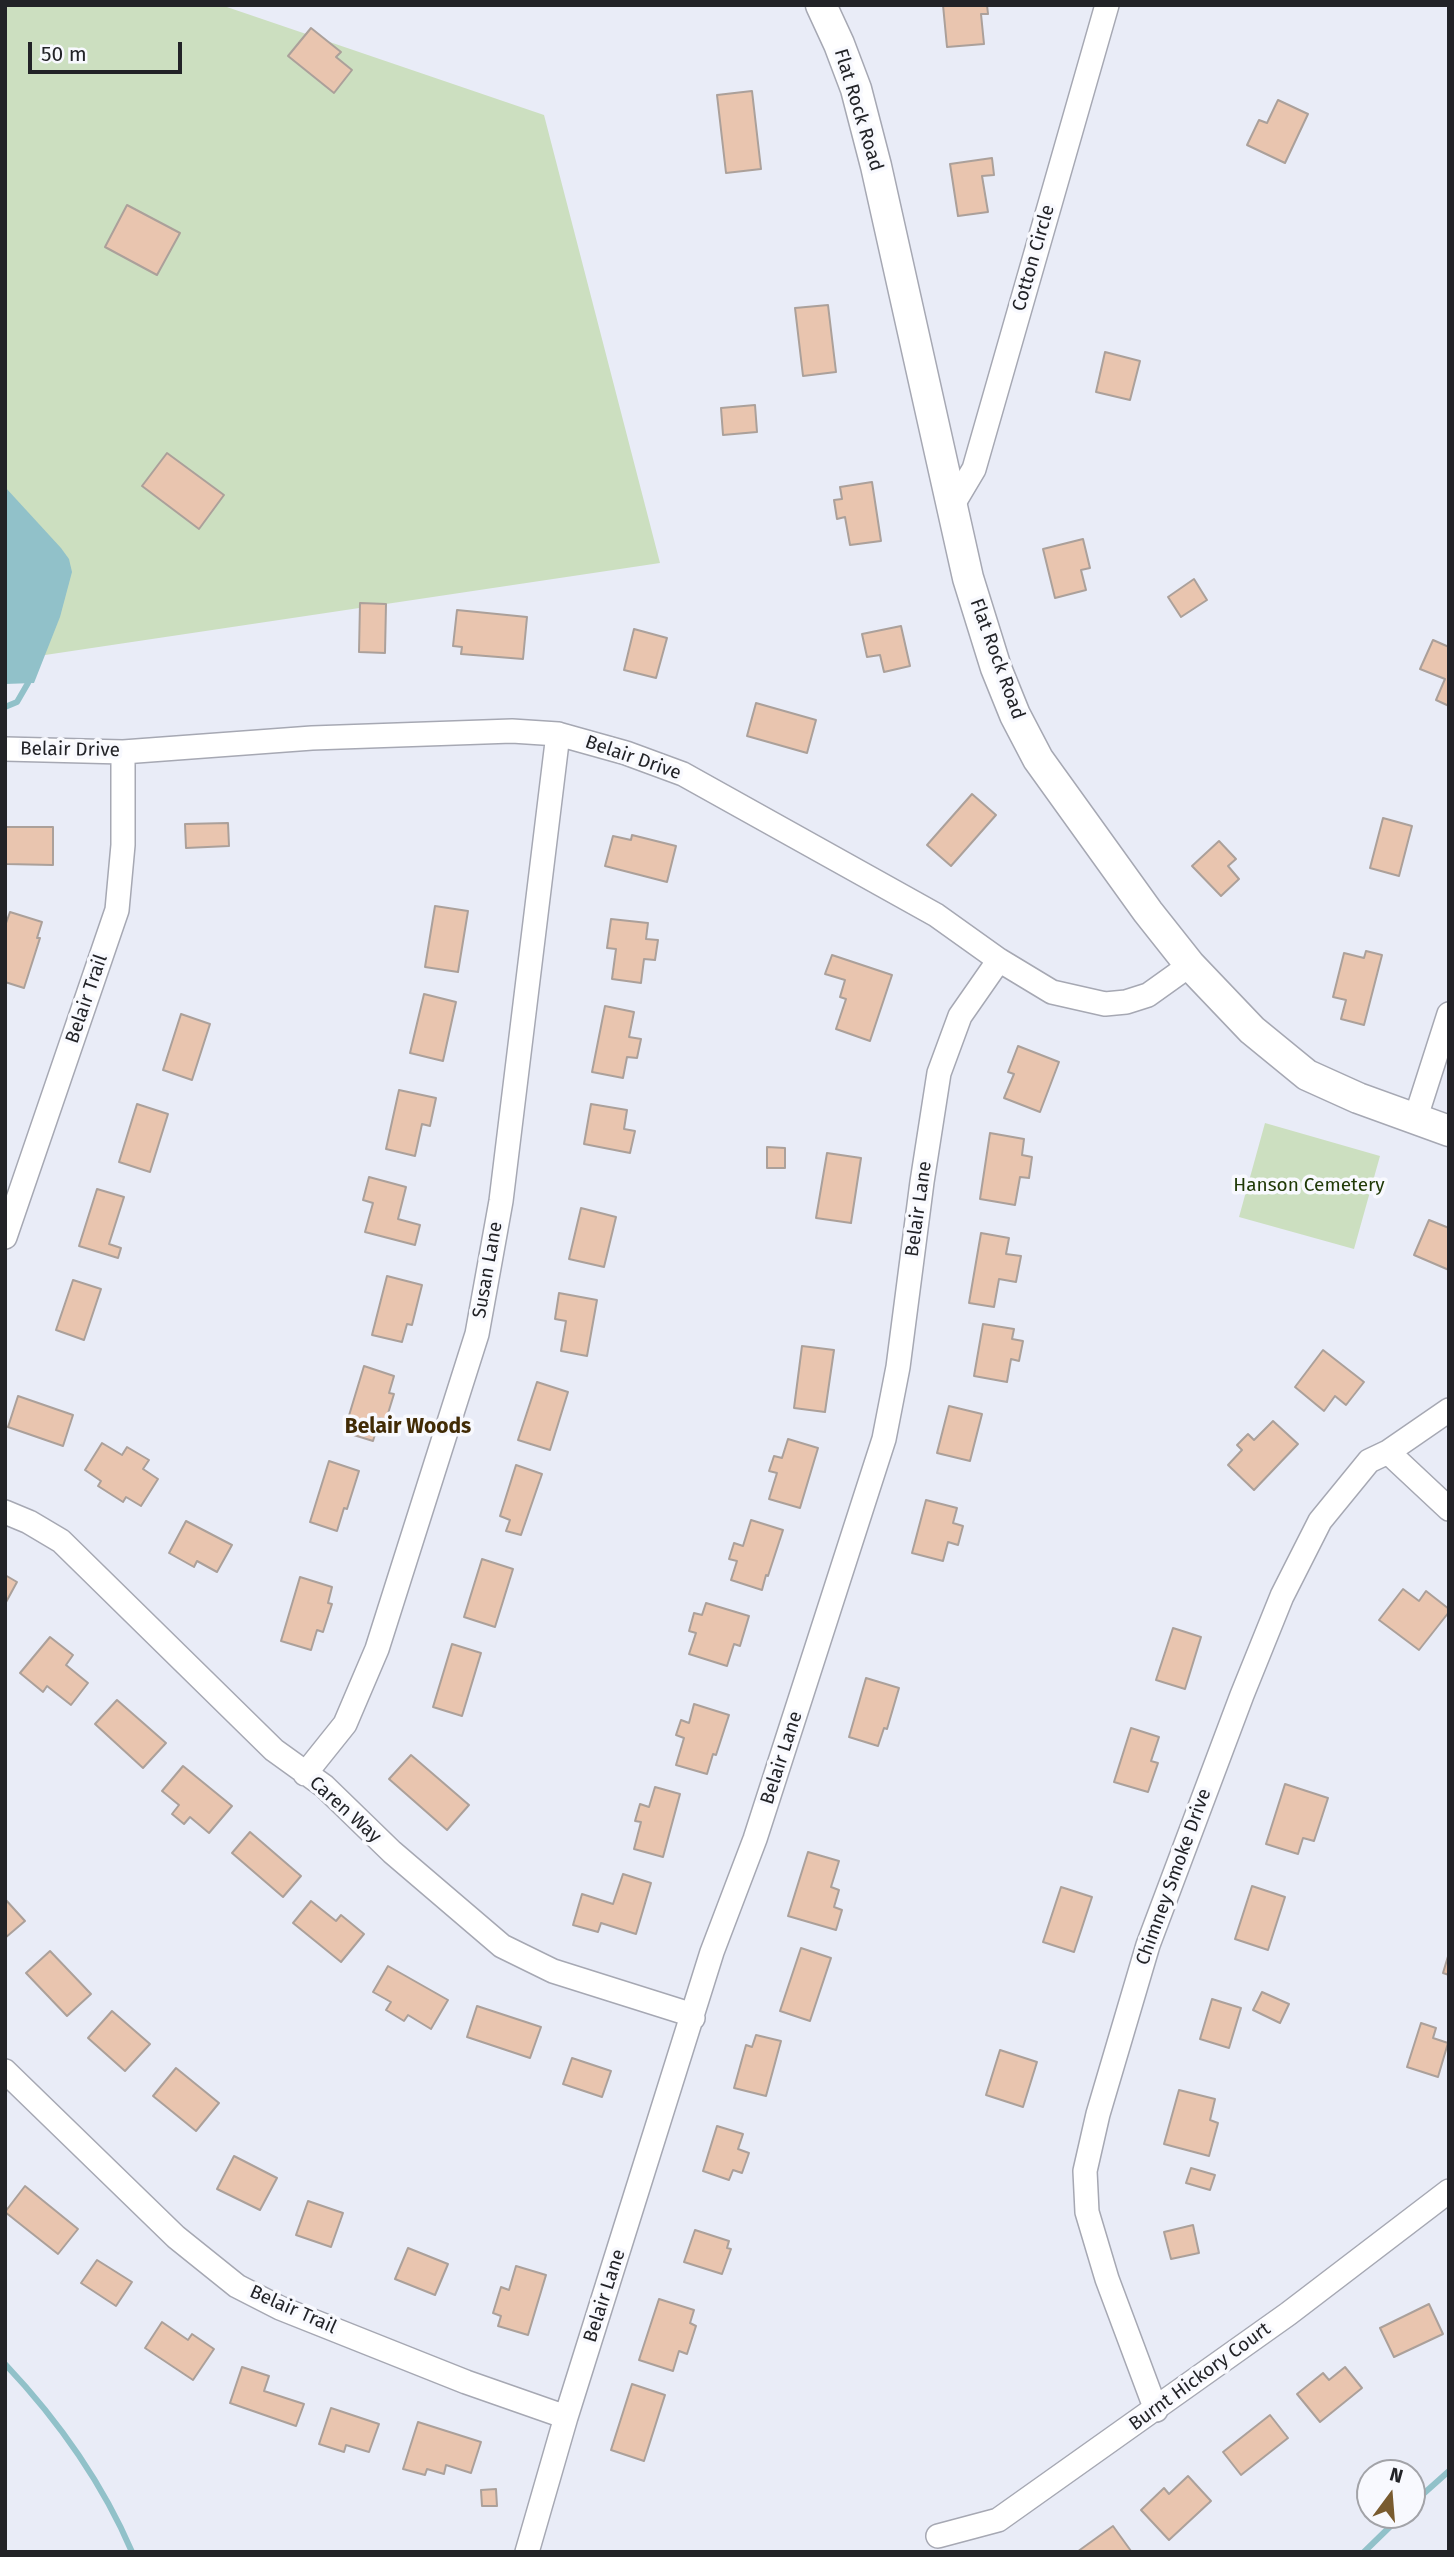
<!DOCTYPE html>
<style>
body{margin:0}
#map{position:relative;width:1454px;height:2557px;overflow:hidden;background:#e9ecf7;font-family:"Fira Sans",sans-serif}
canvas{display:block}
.frame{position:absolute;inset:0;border:7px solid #222327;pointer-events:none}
.north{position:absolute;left:1356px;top:2459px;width:70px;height:70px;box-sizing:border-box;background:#f8f9fe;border:2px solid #a2a3a8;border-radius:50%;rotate:16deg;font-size:19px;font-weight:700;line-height:28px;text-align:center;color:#222327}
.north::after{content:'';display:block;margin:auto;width:24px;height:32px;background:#795b2f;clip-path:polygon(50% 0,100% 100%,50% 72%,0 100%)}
.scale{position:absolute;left:28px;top:42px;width:154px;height:32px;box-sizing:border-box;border:4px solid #222327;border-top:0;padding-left:9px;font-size:21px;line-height:24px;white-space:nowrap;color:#222327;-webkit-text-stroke:5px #f8f9fe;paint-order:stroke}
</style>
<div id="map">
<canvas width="1454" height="2557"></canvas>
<div class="frame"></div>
<div class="north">N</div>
<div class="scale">50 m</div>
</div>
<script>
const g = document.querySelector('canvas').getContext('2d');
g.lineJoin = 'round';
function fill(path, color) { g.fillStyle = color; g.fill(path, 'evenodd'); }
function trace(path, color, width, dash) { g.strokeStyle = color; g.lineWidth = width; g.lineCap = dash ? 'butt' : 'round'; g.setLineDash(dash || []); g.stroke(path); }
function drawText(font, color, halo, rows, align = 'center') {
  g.font = font + ' "Fira Sans",sans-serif'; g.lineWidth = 7; g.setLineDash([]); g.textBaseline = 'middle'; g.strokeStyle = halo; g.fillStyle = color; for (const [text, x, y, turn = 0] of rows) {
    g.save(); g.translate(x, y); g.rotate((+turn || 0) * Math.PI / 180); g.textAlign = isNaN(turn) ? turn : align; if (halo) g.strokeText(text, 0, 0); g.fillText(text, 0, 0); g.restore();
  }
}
const green = new Path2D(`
 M 5,5 L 221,5 L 544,115 L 660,563 L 5,661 Z
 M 1265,1123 L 1380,1156 L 1354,1249 L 1239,1217 Z`);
const water = new Path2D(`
 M 5,487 L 61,548 L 69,559 L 72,572 L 60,617 L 34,683 L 5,684 Z`);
const stream = new Path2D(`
 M 5,707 L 17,702 L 28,683
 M 5,2364 C 57,2419 102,2482 132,2552
 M 1412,2504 L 1449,2471
 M 1364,2552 L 1402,2515`);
const building = new Path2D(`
 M 943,5 L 987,5 L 988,14 L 981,14 L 984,44 L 947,47 Z
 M 311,28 L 341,52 L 336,57 L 352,70 L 334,93 L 288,56 Z
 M 752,91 L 761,169 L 726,173 L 717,95 Z
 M 1278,100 L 1308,114 L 1285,163 L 1247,145 L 1259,120 L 1267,123 Z
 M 992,158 L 994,175 L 982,176 L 988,212 L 958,216 L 950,164 Z
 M 127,205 L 180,233 L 157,275 L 105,247 Z
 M 828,305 L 836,372 L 803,376 L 795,308 Z
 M 1105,352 L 1140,361 L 1130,400 L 1096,392 Z
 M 755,405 L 757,432 L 723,435 L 721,408 Z
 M 167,453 L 224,495 L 199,529 L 142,486 Z
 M 872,482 L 881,541 L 850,545 L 845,517 L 837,519 L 834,500 L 842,499 L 840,487 Z
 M 1083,539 L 1090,568 L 1081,570 L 1086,590 L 1055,598 L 1043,549 Z
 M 1194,579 L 1207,600 L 1181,617 L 1168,597 Z
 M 360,603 L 386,604 L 385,653 L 359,652 Z
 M 457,610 L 527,617 L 523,659 L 461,654 L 462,647 L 453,646 Z
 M 901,626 L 910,666 L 884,672 L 880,655 L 867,657 L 862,634 Z
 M 634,629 L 667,638 L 656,678 L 624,670 Z
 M 1433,640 L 1449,647 L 1449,706 L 1436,700 L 1445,679 L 1420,669 Z
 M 756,703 L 816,720 L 807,753 L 747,736 Z
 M 972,794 L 996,815 L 951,866 L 927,845 Z
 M 1383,818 L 1412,826 L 1399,876 L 1370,868 Z
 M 228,823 L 229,846 L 186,848 L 185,824 Z
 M 5,827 L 53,827 L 53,865 L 6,864 Z
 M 632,835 L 676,846 L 667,882 L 605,866 L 613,836 L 631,840 Z
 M 1219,841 L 1236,859 L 1228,866 L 1239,879 L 1221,896 L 1192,866 Z
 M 435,906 L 468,911 L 458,972 L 425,967 Z
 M 10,912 L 42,922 L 37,938 L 40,938 L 24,988 L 5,982 L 5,926 Z
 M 611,919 L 648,923 L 646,939 L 658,940 L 655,960 L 644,959 L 641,983 L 612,979 L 616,949 L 607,948 Z
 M 1366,951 L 1382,955 L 1364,1025 L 1341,1019 L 1346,1000 L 1333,997 L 1344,953 L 1364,958 Z
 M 832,955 L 892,975 L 870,1041 L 836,1029 L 846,999 L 840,997 L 845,980 L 825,974 Z
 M 424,994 L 456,1002 L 443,1061 L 410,1053 Z
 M 605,1006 L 634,1012 L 629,1037 L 641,1039 L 637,1058 L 627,1057 L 623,1078 L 592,1072 Z
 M 181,1014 L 210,1024 L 192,1080 L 163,1070 Z
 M 1018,1046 L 1059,1062 L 1040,1112 L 1004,1098 L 1014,1074 L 1008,1072 Z
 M 399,1090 L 436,1098 L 430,1126 L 422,1124 L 415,1156 L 386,1149 Z
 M 137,1104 L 168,1114 L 150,1172 L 119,1162 Z
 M 591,1104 L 627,1110 L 624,1129 L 635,1131 L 630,1153 L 584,1144 Z
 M 990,1133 L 1024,1139 L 1022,1155 L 1032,1157 L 1029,1178 L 1020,1177 L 1015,1205 L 980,1199 Z
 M 767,1147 L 785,1148 L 785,1168 L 767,1168 Z
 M 827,1153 L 861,1158 L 851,1223 L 816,1218 Z
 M 369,1177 L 406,1187 L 398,1219 L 420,1225 L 415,1245 L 365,1232 L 373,1203 L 363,1200 Z
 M 97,1189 L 124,1197 L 109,1244 L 121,1248 L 118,1258 L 79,1246 Z
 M 581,1208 L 616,1217 L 604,1267 L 569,1259 Z
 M 1429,1220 L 1449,1228 L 1449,1270 L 1414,1255 Z
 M 981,1233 L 1009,1238 L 1006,1254 L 1021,1256 L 1016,1282 L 999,1279 L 994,1307 L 969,1303 Z
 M 387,1276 L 422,1285 L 412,1325 L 407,1324 L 402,1342 L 372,1335 Z
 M 73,1280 L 101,1289 L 84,1340 L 56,1330 Z
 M 559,1293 L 597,1300 L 587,1356 L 561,1351 L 566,1321 L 555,1319 Z
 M 983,1324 L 1014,1329 L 1012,1339 L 1023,1341 L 1019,1361 L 1011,1359 L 1007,1382 L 974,1376 Z
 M 802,1346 L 834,1350 L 825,1412 L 794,1408 Z
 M 1323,1350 L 1364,1382 L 1346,1405 L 1335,1396 L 1324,1411 L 1295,1387 Z
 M 364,1366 L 394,1376 L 389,1393 L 394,1394 L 386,1420 L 380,1418 L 373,1441 L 344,1432 Z
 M 537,1382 L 568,1392 L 550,1450 L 518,1440 Z
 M 18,1396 L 73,1415 L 63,1446 L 8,1427 Z
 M 949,1406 L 982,1414 L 970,1461 L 937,1453 Z
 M 1273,1421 L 1298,1444 L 1254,1490 L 1228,1465 L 1242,1450 L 1237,1445 L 1248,1434 L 1254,1440 Z
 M 788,1439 L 818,1448 L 800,1508 L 769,1499 L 777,1473 L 769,1471 L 774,1456 L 782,1458 Z
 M 102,1443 L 122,1455 L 127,1447 L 149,1460 L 143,1469 L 158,1479 L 141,1506 L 126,1497 L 123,1502 L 98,1486 L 101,1481 L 85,1470 Z
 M 329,1461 L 359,1471 L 347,1509 L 344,1508 L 337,1531 L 310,1522 Z
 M 516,1465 L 542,1474 L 521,1535 L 506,1531 L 510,1520 L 500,1516 Z
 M 926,1500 L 957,1508 L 953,1523 L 963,1526 L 958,1545 L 948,1542 L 943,1561 L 912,1553 Z
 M 751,1520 L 783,1530 L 768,1576 L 766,1575 L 762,1590 L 731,1580 L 737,1561 L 729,1559 L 734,1543 L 743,1546 Z
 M 186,1521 L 232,1545 L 217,1572 L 197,1561 L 194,1567 L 169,1553 Z
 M 482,1559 L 513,1569 L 495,1627 L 464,1617 Z
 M 5,1575 L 17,1582 L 5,1604 Z
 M 300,1577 L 332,1587 L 328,1603 L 332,1604 L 323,1632 L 317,1630 L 311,1650 L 281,1641 Z
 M 1403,1589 L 1419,1601 L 1426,1591 L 1449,1609 L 1449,1612 L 1419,1650 L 1379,1620 Z
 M 706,1603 L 749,1616 L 740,1646 L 734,1644 L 727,1666 L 689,1654 L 696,1633 L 689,1631 L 694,1613 L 702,1615 Z
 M 1173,1628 L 1201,1637 L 1185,1689 L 1156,1680 Z
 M 50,1637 L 73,1655 L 66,1665 L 88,1683 L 71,1705 L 47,1686 L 43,1692 L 20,1673 Z
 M 452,1644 L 481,1653 L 462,1716 L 433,1707 Z
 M 866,1678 L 899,1688 L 887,1729 L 884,1728 L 878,1746 L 849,1737 Z
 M 117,1700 L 166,1743 L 143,1768 L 95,1724 Z
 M 694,1704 L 729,1715 L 716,1755 L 713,1754 L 707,1774 L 676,1765 L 684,1738 L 676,1735 L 681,1720 L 689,1723 Z
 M 1131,1728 L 1159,1737 L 1151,1761 L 1158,1763 L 1148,1792 L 1114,1782 Z
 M 411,1755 L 469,1805 L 447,1830 L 389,1779 Z
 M 183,1766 L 232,1806 L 209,1833 L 190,1817 L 184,1824 L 172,1814 L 179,1805 L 162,1791 Z
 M 1285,1784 L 1328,1798 L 1314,1841 L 1303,1838 L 1298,1854 L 1266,1844 Z
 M 655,1787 L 680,1794 L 663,1857 L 634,1849 L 641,1822 L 635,1821 L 640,1804 L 649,1807 Z
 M 250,1832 L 301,1876 L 283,1897 L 232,1853 Z
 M 808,1852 L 839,1861 L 831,1887 L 839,1890 L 834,1907 L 842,1910 L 836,1930 L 788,1916 Z
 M 623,1874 L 651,1883 L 636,1934 L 601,1923 L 598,1932 L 573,1925 L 582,1894 L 613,1904 Z
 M 1252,1886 L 1285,1897 L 1268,1950 L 1235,1939 Z
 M 1061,1887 L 1092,1897 L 1074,1952 L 1043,1942 Z
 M 5,1899 L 25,1921 L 5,1938 Z
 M 311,1901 L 336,1921 L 341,1915 L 364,1934 L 341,1962 L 293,1923 Z
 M 801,1948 L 831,1958 L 810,2021 L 780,2011 Z
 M 50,1951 L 91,1994 L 67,2016 L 26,1973 Z
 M 1449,1953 L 1449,1975 L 1443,1973 Z
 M 388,1966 L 448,2000 L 431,2029 L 408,2015 L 404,2021 L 386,2010 L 391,2002 L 373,1992 Z
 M 1262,1992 L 1289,2004 L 1280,2023 L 1253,2010 Z
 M 1212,1999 L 1241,2008 L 1229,2048 L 1200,2039 Z
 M 477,2006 L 541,2027 L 530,2058 L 467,2037 Z
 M 112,2011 L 150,2044 L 125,2071 L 88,2038 Z
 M 1421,2023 L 1436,2028 L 1433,2038 L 1448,2043 L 1438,2077 L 1407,2067 Z
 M 756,2035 L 781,2041 L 766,2096 L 734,2088 L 746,2045 L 752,2047 Z
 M 1000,2050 L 1037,2062 L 1023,2107 L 986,2095 Z
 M 572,2058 L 611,2071 L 602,2097 L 563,2084 Z
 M 176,2068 L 219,2103 L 196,2131 L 153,2096 Z
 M 1179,2090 L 1215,2099 L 1210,2120 L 1218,2123 L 1209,2156 L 1164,2144 Z
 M 717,2126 L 743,2134 L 738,2149 L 749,2153 L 742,2173 L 733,2170 L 729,2180 L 703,2171 Z
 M 234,2156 L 277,2178 L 260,2210 L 217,2189 Z
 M 1191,2168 L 1215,2175 L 1210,2190 L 1186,2183 Z
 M 25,2186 L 78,2229 L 58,2254 L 5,2212 Z
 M 308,2201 L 343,2213 L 331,2247 L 296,2235 Z
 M 1193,2225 L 1199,2253 L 1171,2259 L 1164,2232 Z
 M 695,2230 L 729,2241 L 727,2248 L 731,2249 L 722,2274 L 684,2262 Z
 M 408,2248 L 448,2264 L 435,2295 L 395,2279 Z
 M 97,2260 L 132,2282 L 116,2306 L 81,2283 Z
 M 516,2266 L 546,2275 L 528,2335 L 498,2326 L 501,2316 L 493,2313 L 501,2287 L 509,2290 Z
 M 659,2299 L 694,2310 L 690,2323 L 696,2326 L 687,2354 L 679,2351 L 673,2371 L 639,2360 Z
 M 1429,2304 L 1443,2334 L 1394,2357 L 1380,2328 Z
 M 162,2322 L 188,2340 L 192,2334 L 214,2349 L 193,2380 L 145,2348 Z
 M 242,2367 L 269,2376 L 264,2391 L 304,2404 L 296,2426 L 230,2403 Z
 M 1345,2367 L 1362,2388 L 1320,2422 L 1297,2394 L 1323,2373 L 1329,2380 Z
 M 632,2384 L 665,2395 L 644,2461 L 611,2450 Z
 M 331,2408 L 379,2424 L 369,2452 L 346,2445 L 344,2452 L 319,2444 Z
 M 1270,2415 L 1288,2438 L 1241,2475 L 1223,2452 Z
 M 418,2422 L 481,2442 L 471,2473 L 446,2465 L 444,2474 L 427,2469 L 425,2475 L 403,2469 Z
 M 1188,2476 L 1211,2501 L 1169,2540 L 1141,2510 L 1164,2488 L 1169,2494 Z
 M 496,2489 L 497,2506 L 482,2506 L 481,2490 Z
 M 1113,2526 L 1131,2551 L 1077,2552 Z`);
const minor = new Path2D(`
 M 952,506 L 974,469 L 1107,5
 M 5,749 L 123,752 L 312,738 L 512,731 L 558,734 L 626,753 L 683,774 L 936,915 L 999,960 L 1052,992 L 1105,1004 L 1126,1002 L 1148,995 L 1190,965
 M 1415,1120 L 1449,1014
 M 5,1237 L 117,910 L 123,845 L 123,752
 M 1388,1452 L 1449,1509
 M 5,1512 L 29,1522 L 61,1541 L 274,1750 L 324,1786 L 392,1852 L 502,1946 L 553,1971 L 683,2012 L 693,2018
 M 305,1774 L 345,1724 L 377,1649 L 477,1334 L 501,1201 L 558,734
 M 5,2071 L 176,2237 L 237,2286 L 280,2308 L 466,2382 L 566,2417
 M 1156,2410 L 1107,2279 L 1087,2212 L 1085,2171 L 1098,2114 L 1148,1945 L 1242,1695 L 1282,1596 L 1320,1521 L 1369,1461 L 1388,1452 L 1449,1410
 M 938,2536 L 998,2520 L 1288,2314 L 1449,2191
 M 527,2552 L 566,2417 L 712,1952 L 755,1839 L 884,1439 L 898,1367 L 922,1182 L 939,1073 L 960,1016 L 999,960`);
const tertiary = new Path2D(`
 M 821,5 L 839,44 L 856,89 L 876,166 L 968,578 L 996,668 L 1015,715 L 1038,759 L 1148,912 L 1190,965 L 1252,1030 L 1307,1075 L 1358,1098 L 1449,1131`);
const streetNames = [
 ["Flat Rock Road",858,110,73],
 ["Cotton Circle",1034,258,-74],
 ["Flat Rock Road",997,659,70],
 ["Belair Drive",70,750,1],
 ["Belair Drive",633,758,19],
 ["Belair Trail",87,999,-71],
 ["Belair Lane",919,1209,-82],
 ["Susan Lane",488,1270,-80],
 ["Belair Lane",782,1758,-72],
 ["Caren Way",345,1810,42],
 ["Chimney Smoke Drive",1174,1877,-70],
 ["Belair Lane",605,2296,-72],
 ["Belair Trail",293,2310,24],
 ["Burnt Hickory Court",1200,2377,-36]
];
const parkNames = [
 ["Hanson Cemetery",1309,1186]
];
const neighbourhoodNames = [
 ["Belair Woods",408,1427]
];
fill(green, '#ccdfc0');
fill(water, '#91c1c9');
trace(stream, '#91c1c9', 6);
fill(building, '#e9c5af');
trace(building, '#aba09a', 2);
trace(minor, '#a6a8b3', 26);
trace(tertiary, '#a6a8b3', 33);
trace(minor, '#fff', 23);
trace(tertiary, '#fff', 30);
drawText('19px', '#222327', '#f8f9fe', streetNames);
drawText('19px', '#203a07', '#f8f9fe', parkNames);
drawText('bold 21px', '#412b05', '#f8f9fe', neighbourhoodNames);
</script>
